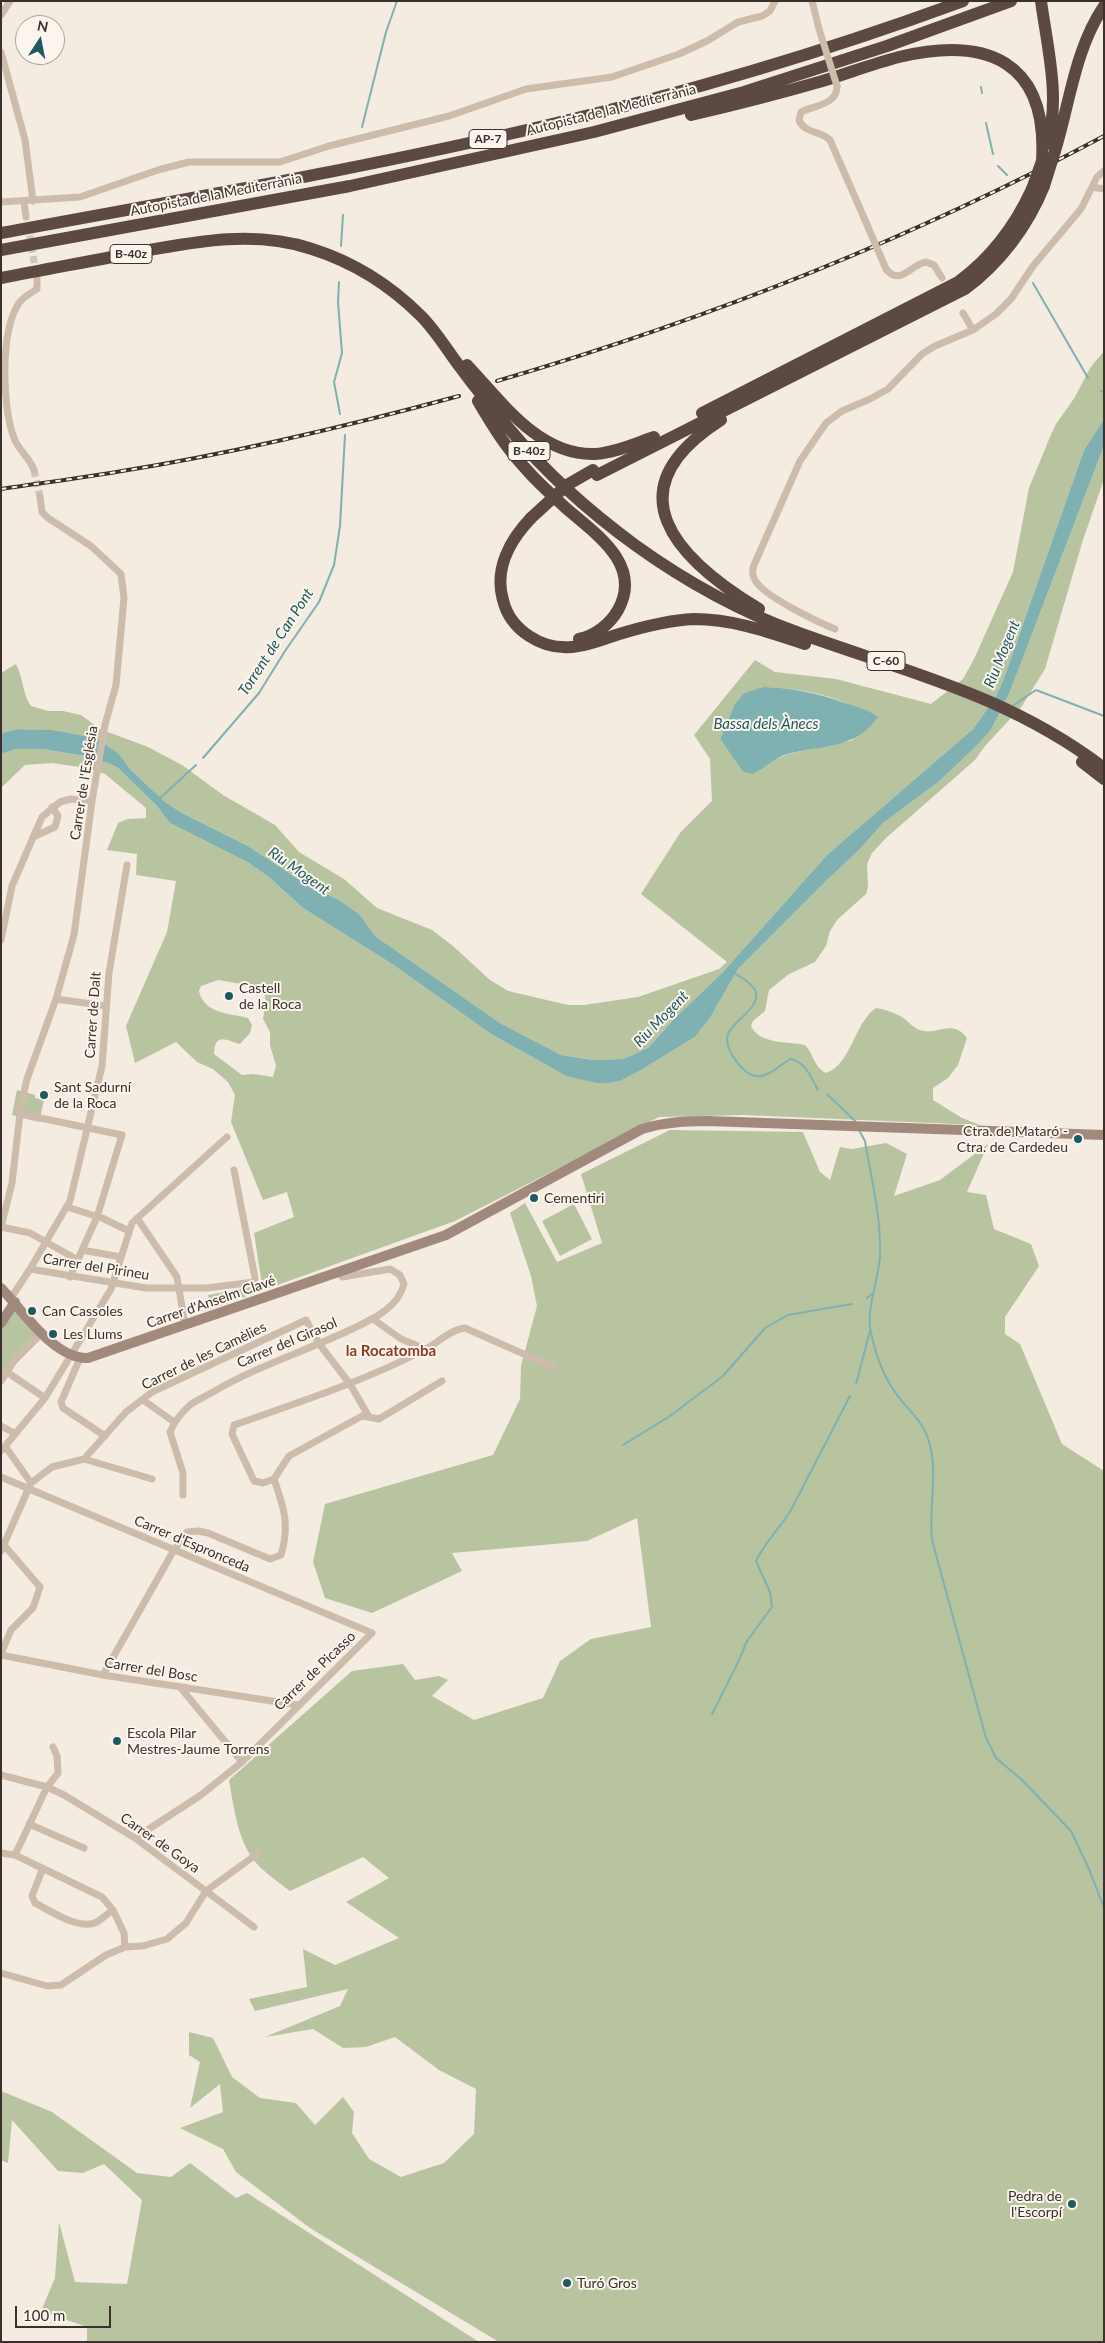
<!DOCTYPE html>
<meta charset="utf-8">
<style>
body{margin:0}
#map{position:relative;width:1105px;height:2343px;overflow:hidden;background:#f4ebe1;font-family:Lato,sans-serif}
canvas{display:block}
.frame{position:absolute;inset:0;border:2px solid #3b302b;pointer-events:none}
.north{position:absolute;left:15px;top:15px;width:50px;height:50px;box-sizing:border-box;background:#fbf5ee;border:1px solid #aea6a0;border-radius:50%;rotate:11deg;font-size:14px;font-weight:700;line-height:20px;text-align:center;color:#3b302b}
.north::after{content:'';display:block;margin:auto;width:18px;height:22px;background:#1f5a5e;clip-path:polygon(50% 0,100% 100%,50% 72%,0 100%)}
.scale{position:absolute;left:15px;top:2306px;width:96px;height:22px;box-sizing:border-box;border:2px solid #3b302b;border-top:0;padding-left:6px;font-size:15px;line-height:18px;white-space:nowrap;color:#3b302b;-webkit-text-stroke:4px #fbf5ee;paint-order:stroke}
</style>
<div id="map">
<canvas width="1105" height="2343"></canvas>
<div class="frame"></div>
<div class="north">N</div>
<div class="scale">100 m</div>
</div>
<script>
const g = document.querySelector('canvas').getContext('2d');
g.lineJoin = 'round';
function fill(path, color) { g.fillStyle = color; g.fill(path, 'evenodd'); }
function trace(path, color, width, dash) { g.strokeStyle = color; g.lineWidth = width; g.lineCap = dash ? 'butt' : 'round'; g.setLineDash(dash || []); g.stroke(path); }
function drawText(font, color, halo, rows, align = 'center') {
  g.font = font + ' Lato,sans-serif'; g.lineWidth = 4; g.setLineDash([]); g.textBaseline = 'middle'; g.strokeStyle = halo; g.fillStyle = color; for (const [text, x, y, turn = 0] of rows) {
    g.save(); g.translate(x, y); g.rotate((+turn || 0) * Math.PI / 180); g.textAlign = isNaN(turn) ? turn : align; if (halo) g.strokeText(text, 0, 0); g.fillText(text, 0, 0); g.restore();
  }
}
const green = new Path2D(`
 M 1104,351 L 1104,419 L 1084,450 L 1003,681 L 995,698 L 973,729 L 827,855 L 723,972 L 674,1019 L 648,1048 L 623,1059 L 593,1060 L 561,1055 L 500,1023 L 375,936 L 360,915 L 341,901 L 304,883 L 248,846 L 182,813 L 165,802 L 130,769 L 119,754 L 97,738 L 47,730 L 18,729 L 1,733 L 1,673 L 16,664 C 23,677 23,696 31,706 L 48,711 L 63,711 L 81,715 L 100,729 L 148,747 L 182,765 L 223,795 L 275,825 L 299,852 L 344,879 L 377,908 L 432,930 L 453,946 L 490,980 L 508,991 L 568,1005 L 584,1005 L 638,997 L 719,969 L 727,962 L 641,894 L 680,833 L 712,801 L 710,759 L 694,735 L 755,660 L 775,672 L 836,679 L 931,704 L 963,679 L 974,659 L 1013,572 L 1029,488 L 1050,437 L 1056,424 L 1075,397 L 1090,368 ZM 764,687 C 793,688 819,692 846,703 L 853,740 L 788,754 L 743,772 L 720,739 L 727,723 Z
 M 1104,446 L 1104,479 L 1082,543 L 1045,669 L 1022,706 L 985,746 L 975,760 L 886,838 L 872,853 L 867,864 L 868,887 L 866,894 L 837,920 L 830,931 L 826,946 L 815,962 L 789,974 L 769,990 L 765,1011 L 753,1021 L 751,1026 C 760,1045 788,1041 805,1045 C 814,1054 813,1066 826,1073 C 851,1065 854,1023 876,1008 C 883,1009 892,1012 898,1015 C 908,1019 913,1030 924,1031 C 939,1034 953,1019 967,1038 L 958,1065 L 948,1078 L 933,1088 L 933,1100 L 962,1118 L 980,1125 L 743,1115 L 659,1117 L 455,1221 L 211,1309 L 208,1295 L 262,1285 L 254,1233 L 294,1217 L 287,1192 L 263,1200 L 231,1122 L 235,1095 L 228,1082 L 213,1069 L 197,1062 L 176,1042 L 135,1063 L 126,1026 L 167,932 L 176,881 L 136,875 L 137,854 L 107,850 L 118,823 L 128,819 L 146,818 L 146,808 L 105,774 L 87,768 L 52,763 L 25,765 L 1,788 L 1,754 L 16,749 L 42,749 L 85,756 L 94,761 L 105,762 L 117,767 L 156,805 L 170,823 L 249,863 L 270,878 L 303,908 L 392,964 L 491,1034 L 566,1076 L 609,1083 L 620,1081 L 636,1073 L 695,1037 L 710,1018 L 738,969 L 826,881 L 860,849 L 883,823 L 937,783 L 991,730 L 1009,694 ZM 218,980 L 254,986 L 260,988 L 264,992 L 266,1001 L 263,1019 L 270,1032 L 270,1045 L 276,1066 L 273,1077 L 253,1074 L 242,1075 L 214,1054 C 215,1031 227,1041 240,1044 L 250,1033 L 252,1025 L 248,1018 C 229,1013 204,1014 199,991 L 201,986 Z
 M 17,1090 L 35,1095 L 35,1098 L 44,1100 L 39,1122 L 12,1115 Z
 M 670,1130 L 803,1132 L 820,1172 L 830,1180 L 840,1147 L 852,1149 L 886,1143 L 907,1154 L 894,1196 L 940,1180 L 988,1144 L 967,1192 L 986,1195 L 994,1229 L 1031,1244 L 1039,1266 L 1005,1317 L 1005,1334 L 1020,1344 L 1062,1444 L 1104,1471 L 1104,2342 L 499,2342 L 310,2228 L 236,2172 L 223,2149 L 180,2128 L 223,2112 L 220,2084 L 190,2108 L 200,2062 L 189,2055 L 189,2032 L 213,2038 L 232,2077 L 260,2098 L 296,2103 L 315,2125 L 343,2097 L 354,2112 L 352,2133 L 369,2159 L 401,2177 L 444,2163 L 474,2134 L 476,2089 L 439,2070 L 395,2037 L 366,2047 L 343,2048 L 313,2029 L 265,2037 L 340,2006 L 348,1989 L 255,2011 L 249,1999 L 307,1987 L 303,1949 L 335,1965 L 399,1938 L 346,1902 L 389,1878 L 363,1857 L 290,1891 C 280,1883 269,1876 260,1867 C 238,1846 234,1808 229,1780 L 352,1671 L 403,1664 L 415,1680 L 439,1676 L 448,1680 L 432,1696 L 474,1720 L 543,1698 L 560,1661 L 591,1639 L 651,1627 L 637,1518 L 587,1541 L 452,1553 L 462,1571 L 372,1613 L 325,1598 L 313,1562 L 325,1504 L 493,1455 L 520,1399 L 521,1366 L 537,1306 L 531,1276 L 510,1213 L 525,1203 L 557,1262 L 602,1243 L 581,1174 Z
 M 574,1204 L 592,1239 L 560,1256 L 542,1221 Z
 M 16,1312 L 40,1336 L 1,1381 L 1,1325 L 9,1313 Z
 M 1,2091 L 52,2112 L 137,2173 L 171,2177 L 190,2163 L 236,2198 L 247,2193 L 479,2342 L 87,2342 L 87,2327 L 41,2311 L 55,2278 L 59,2222 L 75,2282 L 127,2284 L 142,2200 L 104,2164 L 83,2173 L 58,2171 L 12,2120 L 8,2163 L 1,2160 Z`);
const water = new Path2D(`
 M 1104,419 L 1104,446 L 1009,694 L 991,730 L 974,748 L 937,783 L 883,823 L 860,849 L 826,881 L 738,969 L 710,1018 L 695,1037 L 636,1073 L 620,1081 L 609,1083 L 597,1083 L 566,1076 L 491,1034 L 392,964 L 303,908 L 270,878 L 249,863 L 170,823 L 156,805 L 117,767 L 105,762 L 94,761 L 85,756 L 42,749 L 16,749 L 1,754 L 1,733 L 18,729 L 51,730 L 97,738 L 119,754 L 130,769 L 165,802 L 182,813 L 248,846 L 304,883 L 341,901 L 360,915 L 375,936 L 500,1023 L 561,1055 L 593,1060 L 623,1059 L 648,1048 L 674,1019 L 723,972 L 827,855 L 973,729 L 995,698 L 1003,681 L 1084,450 Z
 M 764,687 C 793,688 818,693 845,703 C 857,707 867,709 878,717 C 854,750 822,745 787,754 C 774,758 765,768 753,774 L 743,772 L 720,739 L 735,704 L 744,693 Z`);
const stream = new Path2D(`
 M 981,87 L 982,93
 M 986,123 L 993,154
 M 362,127 L 386,32 L 397,1
 M 998,166 L 1007,175
 M 341,246 L 343,215
 M 339,282 L 338,302 L 342,353 L 334,382 L 340,414
 M 1033,283 L 1088,378
 M 1101,391 L 1104,392
 M 1011,707 L 1036,690 L 1104,716
 M 203,758 L 259,693 L 285,651 L 319,602 L 334,565 L 340,526 L 345,435
 M 159,799 L 196,765
 M 734,973 C 741,977 755,985 756,993 C 758,1011 733,1020 728,1034 C 723,1048 743,1075 756,1076 C 768,1078 780,1065 790,1059 C 805,1061 811,1077 818,1090
 M 827,1094 L 855,1121
 M 860,1132 L 865,1141 C 871,1178 881,1215 880,1253 C 880,1278 865,1309 871,1333 C 875,1351 882,1373 893,1389 C 902,1404 917,1415 925,1431 C 941,1465 928,1505 932,1540 L 986,1738 L 996,1758 L 1022,1780 L 1071,1831 L 1089,1869 L 1104,1908
 M 867,1298 L 873,1293
 M 856,1384 L 870,1331
 M 623,1445 L 670,1416 L 723,1376 L 765,1328 L 788,1315 L 852,1304
 M 712,1714 L 739,1660 L 747,1641 L 772,1607 L 770,1592 L 756,1561 C 765,1542 780,1528 791,1510 L 850,1396`);
const streetTunnel = new Path2D(`
 M 28,225 L 36,273
 M 34,470 L 40,497`);
const street = new Path2D(`
 M 812,1 L 819,29
 M 1,15 L 10,1
 M 1,52 L 25,140 L 33,201
 M 837,86 C 837,105 815,105 801,112 L 799,120 C 805,134 820,130 830,140 L 865,220
 M 1092,187 L 1104,189
 M 1,202 L 80,197 L 158,170 L 189,162 L 280,162 L 329,146 L 449,116 L 526,89 L 612,77 L 679,54 L 707,41 L 738,22 L 762,16 L 770,11 L 775,1
 M 24,202 L 26,217
 M 886,269 C 900,287 911,264 926,262 L 934,265 L 942,278
 M 963,313 L 973,330
 M 34,470 C 30,458 18,450 14,438 C 2,407 0,331 19,303 C 23,297 31,293 37,289 L 37,277
 M 835,629 C 818,622 763,596 755,580 C 752,575 752,570 754,565 L 800,461 L 826,423 L 842,411 L 870,399 L 888,389 L 922,354 L 935,346 L 973,330 L 996,314 L 1011,299 L 1033,266 L 1081,209 L 1097,177 L 1104,171
 M 33,837 L 55,827 L 58,816 L 52,807
 M 1,940 L 12,886 L 42,817 L 60,802 L 71,799 L 92,801
 M 56,999 L 106,1006
 M 21,1114 L 122,1135 L 97,1217 L 70,1277
 M 67,1207 L 102,1218 L 129,1231
 M 137,1218 L 177,1277 L 185,1325
 M 1,1227 L 12,1183 L 21,1105 L 27,1079 L 56,999 L 74,935 L 92,801 L 105,725 L 116,685 L 124,598 L 121,574 L 91,546 L 48,518 L 42,512 L 40,497
 M 1,1227 L 30,1233 L 78,1260
 M 82,1250 L 121,1257
 M 30,1269 L 146,1288 L 207,1288 L 254,1282 L 255,1278 L 234,1170
 M 11,1298 L 30,1269 L 70,1201 L 102,1066 L 109,973 L 127,865
 M 373,1319 L 401,1339 L 426,1349
 M 80,1358 L 61,1402 L 63,1408 L 105,1436
 M 7,1372 L 45,1398
 M 1,1381 L 14,1361 L 42,1333
 M 442,1381 L 379,1419 L 362,1416 L 289,1456 L 274,1479 L 263,1483 L 254,1481 L 232,1434 L 234,1425 C 297,1403 362,1382 422,1351 C 435,1345 451,1329 465,1328 L 553,1367
 M 143,1400 L 174,1422
 M 1,1426 L 14,1433
 M 5,1446 L 31,1483
 M 1,1451 L 45,1398 L 111,1289 L 132,1223 L 227,1137
 M 84,1459 L 152,1479
 M 1,1477 L 372,1633 L 242,1762 L 201,1795 L 135,1838
 M 183,1495 L 183,1473 L 170,1432 C 174,1422 181,1413 190,1405 C 197,1400 206,1396 213,1392 C 257,1366 306,1351 352,1329 C 373,1319 398,1308 404,1284 L 400,1275 L 390,1269 L 342,1277 L 339,1273
 M 1,1551 L 31,1483 L 52,1467 L 84,1459 L 126,1412 L 152,1392 L 306,1320 L 320,1345 L 350,1384 L 369,1417
 M 1,1654 L 11,1630 L 33,1608 L 40,1587 L 4,1545
 M 1,1655 L 103,1675 L 298,1705
 M 103,1675 L 174,1550 L 187,1532 L 198,1531 L 208,1533 L 270,1559 L 281,1555 C 290,1525 284,1508 274,1479
 M 180,1687 L 242,1762
 M 1,1775 L 47,1787 L 64,1795 L 135,1838 L 254,1927
 M 29,1824 L 84,1848
 M 1,1853 L 15,1855 L 102,1897 L 113,1910 L 124,1933 L 125,1947
 M 15,1855 L 47,1787 L 58,1773 L 57,1756 L 53,1747
 M 43,1868 L 32,1896 L 35,1903 C 51,1911 79,1931 97,1922 C 103,1918 108,1913 113,1910
 M 1,1973 L 47,1986 L 61,1985 L 106,1955 L 125,1947 L 143,1946 L 167,1939 L 186,1923 L 206,1891 L 257,1854`);
const secondary = new Path2D(`
 M 1,1288 C 23,1311 54,1359 88,1358 L 446,1235 L 642,1129 C 664,1122 685,1121 708,1121 L 1104,1135
 M 1,1323 L 15,1302`);
const highway = new Path2D(`
 M 1041,1 C 1047,46 1061,99 1047,144
 M 691,115 C 734,105 777,94 819,82 C 846,74 872,64 899,57 C 987,36 1048,61 1042,161
 M 1055,151 C 1070,102 1075,49 1104,6
 M 1,233 C 184,199 367,168 548,125 C 689,92 827,51 963,1
 M 1,250 L 350,186 L 594,132 L 744,92 L 887,46 L 1011,1
 M 1,278 C 41,270 81,263 122,255 C 184,244 250,228 312,249 C 353,262 391,286 421,316 C 436,331 447,350 460,367 C 476,389 494,411 512,432 C 548,475 590,512 635,545 C 685,581 741,612 799,633 C 909,673 1008,695 1104,768
 M 467,365 C 502,402 539,456 595,454 C 615,453 636,443 654,437
 M 478,401 C 492,425 506,448 526,469 C 538,483 553,496 567,509 C 596,534 643,565 618,610 C 610,624 595,636 579,639
 M 702,413 L 958,282 C 991,258 1015,226 1032,189
 M 721,420 C 611,490 675,558 759,609
 M 597,475 L 965,289 C 1000,263 1028,226 1044,186
 M 531,518 C 510,540 494,569 503,600 C 510,630 542,650 572,647 C 587,646 602,640 616,635 C 642,627 668,620 694,619 C 733,619 769,632 805,644
 M 1082,762 L 1104,779`);
const rail = new Path2D(`
 M 497,381 C 706,320 911,239 1104,136
 M 1,489 C 41,483 82,478 122,471 C 235,453 348,426 459,396`);
const streetBridge = new Path2D(`
 M 819,29 L 837,86
 M 865,220 L 886,269`);
const highwayBridge = new Path2D(`
 M 1044,186 L 1055,151
 M 1032,189 L 1042,161
 M 531,518 L 567,485 L 593,470`);
const markers = [
 [229,996,5,"#1f5a5e"],
 [44,1095,5,"#1f5a5e"],
 [1078,1139,5,"#1f5a5e"],
 [534,1198,5,"#1f5a5e"],
 [32,1311,5,"#1f5a5e"],
 [53,1334,5,"#1f5a5e"],
 [117,1741,5,"#1f5a5e"],
 [1072,2204,5,"#1f5a5e"],
 [567,2283,5,"#1f5a5e"]
];
const shields = [
 [488,139,38],
 [131,254,42],
 [529,451,42],
 [886,661,38]
];
const shieldNames = [
 ["AP-7",488,139],
 ["B-40z",131,254],
 ["B-40z",529,451],
 ["C-60",886,661]
];
const streetNames = [
 ["Autopista de la Mediterrània",611,110,-14],
 ["Autopista de la Mediterrània",216,195,-11],
 ["Carrer de l'Església",84,783,-81],
 ["Carrer de Dalt",93,1015,-86],
 ["Carrer del Pirineu",96,1267,9],
 ["Carrer d'Anselm Clavé",211,1302,-19],
 ["Carrer del Girasol",287,1343,-23],
 ["Carrer de les Camèlies",204,1356,-26],
 ["Carrer d'Espronceda",192,1544,23],
 ["Carrer del Bosc",151,1670,9],
 ["Carrer de Picasso",315,1671,-44],
 ["Carrer de Goya",160,1843,35]
];
const poiNames = [
 ["Castell",239,988],
 ["de la Roca",239,1004],
 ["Sant Sadurní",54,1087],
 ["de la Roca",54,1103],
 ["Ctra. de Mataró -",1068,1131,"right"],
 ["Ctra. de Cardedeu",1068,1147,"right"],
 ["Cementiri",544,1198],
 ["Can Cassoles",42,1311],
 ["Les Llums",63,1334],
 ["Escola Pilar",127,1733],
 ["Mestres-Jaume Torrens",127,1749],
 ["Pedra de",1062,2196,"right"],
 ["l'Escorpí",1062,2212,"right"],
 ["Turó Gros",577,2283]
];
const waterNames = [
 ["Torrent de Can Pont",276,642,-57],
 ["Riu Mogent",1002,654,-68],
 ["Bassa dels Ànecs",766,724],
 ["Riu Mogent",299,871,35],
 ["Riu Mogent",661,1019,-46]
];
const neighbourhoodNames = [
 ["la Rocatomba",391,1351]
];
fill(green, '#b8c4a0');
fill(water, '#7fb0b2');
trace(stream, '#7fb0b2', 2);
trace(streetTunnel, '#cfc6bd', 7, [7, 3.5]);
trace(street, '#cdbbac', 7);
trace(secondary, '#a18a7d', 10);
trace(highway, '#5c4a42', 12);
trace(rail, '#3b302b', 4);
trace(rail, '#fbf5ee', 2, [5.5]);
trace(streetBridge, '#cdbbac', 7);
trace(highwayBridge, '#5c4a42', 12);
for (const [x, y, r, color] of markers) { const dot = new Path2D(); dot.arc(x, y, r, 0, 2 * Math.PI); g.fillStyle = color; g.fill(dot); trace(dot, '#fbf5ee', 2); }
for (const [x, y, w] of shields) { const box = new Path2D(); box.roundRect(x - w / 2, y - 9.5, w, 19, 4); g.fillStyle = '#fbf5ee'; g.fill(box); trace(box, '#3b302b', 1); }
drawText('bold 12px', '#3b302b', null, shieldNames);
drawText('14px', '#3b302b', '#fbf5ee', streetNames);
drawText('14px', '#3b302b', '#fbf5ee', poiNames, 'left');
drawText('italic 15px', '#1f5a5e', '#fbf5ee', waterNames);
drawText('bold 15px', '#8c3b22', '#fbf5ee', neighbourhoodNames);
</script>
